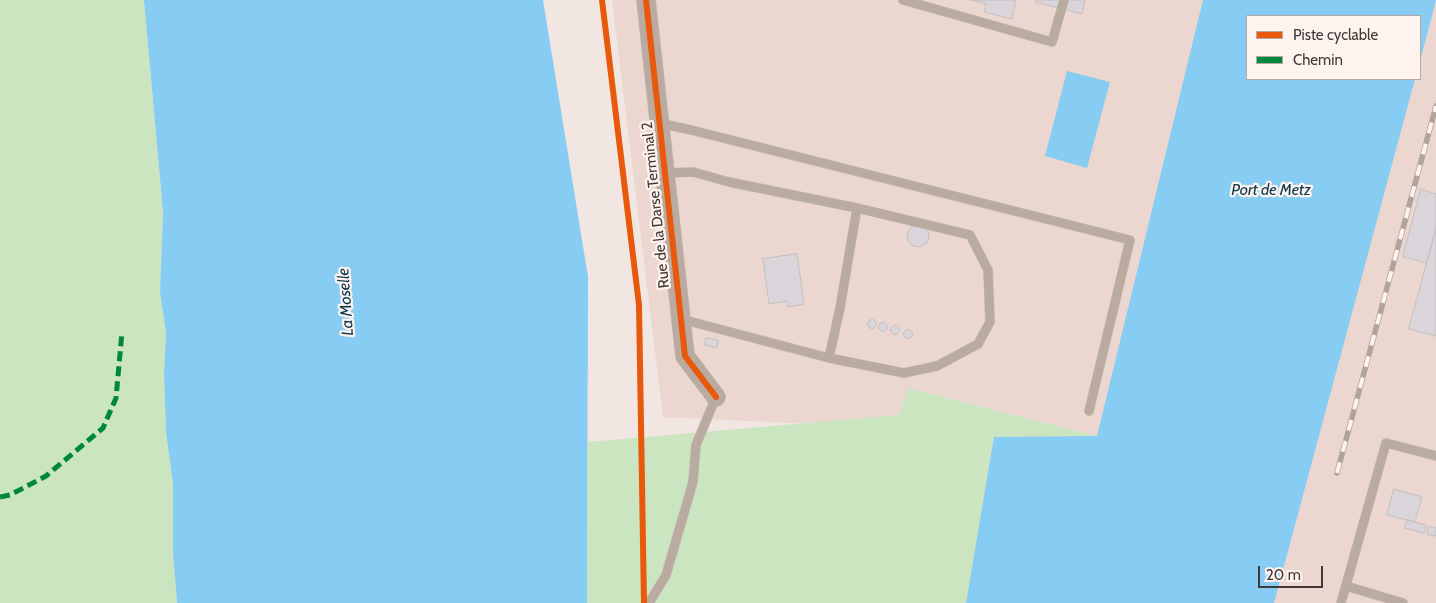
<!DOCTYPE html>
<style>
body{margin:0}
#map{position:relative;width:1436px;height:603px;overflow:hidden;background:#f1e6e1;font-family:Cabin,sans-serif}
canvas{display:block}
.legend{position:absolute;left:1246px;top:15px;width:175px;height:65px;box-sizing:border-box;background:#fef3ee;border:1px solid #b2a9a4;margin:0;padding:6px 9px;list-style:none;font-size:15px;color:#413936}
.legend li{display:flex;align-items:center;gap:10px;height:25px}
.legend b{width:25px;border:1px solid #b2a9a4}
.scale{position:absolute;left:1258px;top:566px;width:65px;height:22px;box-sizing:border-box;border:2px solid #413936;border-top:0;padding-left:6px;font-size:15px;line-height:18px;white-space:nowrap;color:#413936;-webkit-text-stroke:4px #fef3ee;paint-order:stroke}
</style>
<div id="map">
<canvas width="1436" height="603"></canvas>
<ul class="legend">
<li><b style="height:6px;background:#e8590c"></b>Piste cyclable</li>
<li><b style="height:6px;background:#00873e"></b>Chemin</li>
</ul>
<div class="scale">20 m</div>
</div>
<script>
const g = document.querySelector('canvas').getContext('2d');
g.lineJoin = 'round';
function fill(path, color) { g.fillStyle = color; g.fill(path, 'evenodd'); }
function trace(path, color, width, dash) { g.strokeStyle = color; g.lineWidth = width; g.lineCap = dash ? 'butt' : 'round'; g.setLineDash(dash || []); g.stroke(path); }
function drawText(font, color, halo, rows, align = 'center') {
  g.font = font + ' Cabin,sans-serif'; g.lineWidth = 4.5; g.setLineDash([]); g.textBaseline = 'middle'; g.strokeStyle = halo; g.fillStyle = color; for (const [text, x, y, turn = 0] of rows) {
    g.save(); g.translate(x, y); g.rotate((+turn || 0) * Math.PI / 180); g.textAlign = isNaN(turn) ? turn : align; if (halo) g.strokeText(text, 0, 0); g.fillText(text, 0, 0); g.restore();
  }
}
const built = new Path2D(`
 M 612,0 L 1436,0 L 1436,603 L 962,603 L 984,432 L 663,417 ZM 1247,16 L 1420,16 L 1420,79 L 1247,79 Z`);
const green = new Path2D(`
 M 0,0 L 144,0 L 163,212 L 160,292 L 166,333 L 164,373 L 166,432 L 173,484 L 173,553 L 177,603 L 0,603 Z
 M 908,388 L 1097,436 L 994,437 L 966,603 L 587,603 L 588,442 L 899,415 Z`);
const water = new Path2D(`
 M 144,0 L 543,0 L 588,277 L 587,603 L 177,603 L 173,553 L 173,484 L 166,432 L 164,373 L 166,333 L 160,292 L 163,212 Z
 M 1203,0 L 1436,0 L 1420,61 L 1420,16 L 1247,16 L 1247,79 L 1415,79 L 1274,603 L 966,603 L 994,437 L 1097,436 Z
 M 1067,71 L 1110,82 L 1087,168 L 1045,156 Z`);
const building = new Path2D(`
 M 970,0 L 1016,0 L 1012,19 L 984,12 L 986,4 Z
 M 1037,0 L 1085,0 L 1082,14 L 1036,2 Z
 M 1421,189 L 1436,194 L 1436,228 L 1427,263 L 1403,257 Z
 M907 236a11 11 0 1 1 22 0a11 11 0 1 1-22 0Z
 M 1436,228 L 1436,336 L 1409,329 Z
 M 797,254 L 804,304 L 787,307 L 787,301 L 769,304 L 763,259 Z
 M867.5 324a4.5 4.5 0 1 1 9 0a4.5 4.5 0 1 1-9 0Z
 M878.5 327a4.5 4.5 0 1 1 9 0a4.5 4.5 0 1 1-9 0Z
 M890.5 330a4.5 4.5 0 1 1 9 0a4.5 4.5 0 1 1-9 0Z
 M903.5 334a4.5 4.5 0 1 1 9 0a4.5 4.5 0 1 1-9 0Z
 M 706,338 L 718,340 L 717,348 L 705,345 Z
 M 1394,489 L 1422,497 L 1415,522 L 1387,515 Z
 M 1407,520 L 1426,525 L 1424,533 L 1405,528 Z
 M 1429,526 L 1436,528 L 1436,536 L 1427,534 Z`);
const service = new Path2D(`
 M 903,0 L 1052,42 L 1064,0
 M 659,123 L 691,130 L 1130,240 L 1089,411
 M 665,173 L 693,172 L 729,182 L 857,208 L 840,308 L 829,358 L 681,319
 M 829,358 L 904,373 L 937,366 L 978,344 L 990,322 L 988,270 L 970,235 L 857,208
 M 1346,586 L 1403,603
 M 649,603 L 666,575 L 693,482 L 696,445 L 716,397
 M 1341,603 L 1386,443 L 1436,456`);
const minor = new Path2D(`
 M 646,0 L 685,356 L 716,397`);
const rail = new Path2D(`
 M 1337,473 L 1436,106`);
const quiet = new Path2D(`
 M 0,497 L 10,495 L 46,476 L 103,428 L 116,398 L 122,332`);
const cycleway = new Path2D(`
 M 602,0 L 639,305 L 644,603
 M 646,0 L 685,356 L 716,397`);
const streetNames = [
 ["Rue de la Darse Terminal 2",656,205,-96]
];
const waterNames = [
 ["Port de Metz",1271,190],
 ["La Moselle",346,302,-94]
];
fill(built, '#ebd7cf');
fill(green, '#cbe5c0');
fill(water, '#87ccf3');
fill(building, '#dad5da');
trace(building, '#c5c0c1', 1);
trace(service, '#ccc4c0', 10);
trace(minor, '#ccc4c0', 20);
trace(service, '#baaba0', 9);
trace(minor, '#baaba0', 19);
trace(rail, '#b0a49b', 5.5);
trace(rail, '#fef3ee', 4, [11]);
trace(quiet, '#00873e', 5, [10, 5]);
trace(cycleway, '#e8590c', 6);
drawText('15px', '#413936', '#fef3ee', streetNames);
drawText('italic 16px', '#0a384f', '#fef3ee', waterNames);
</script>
